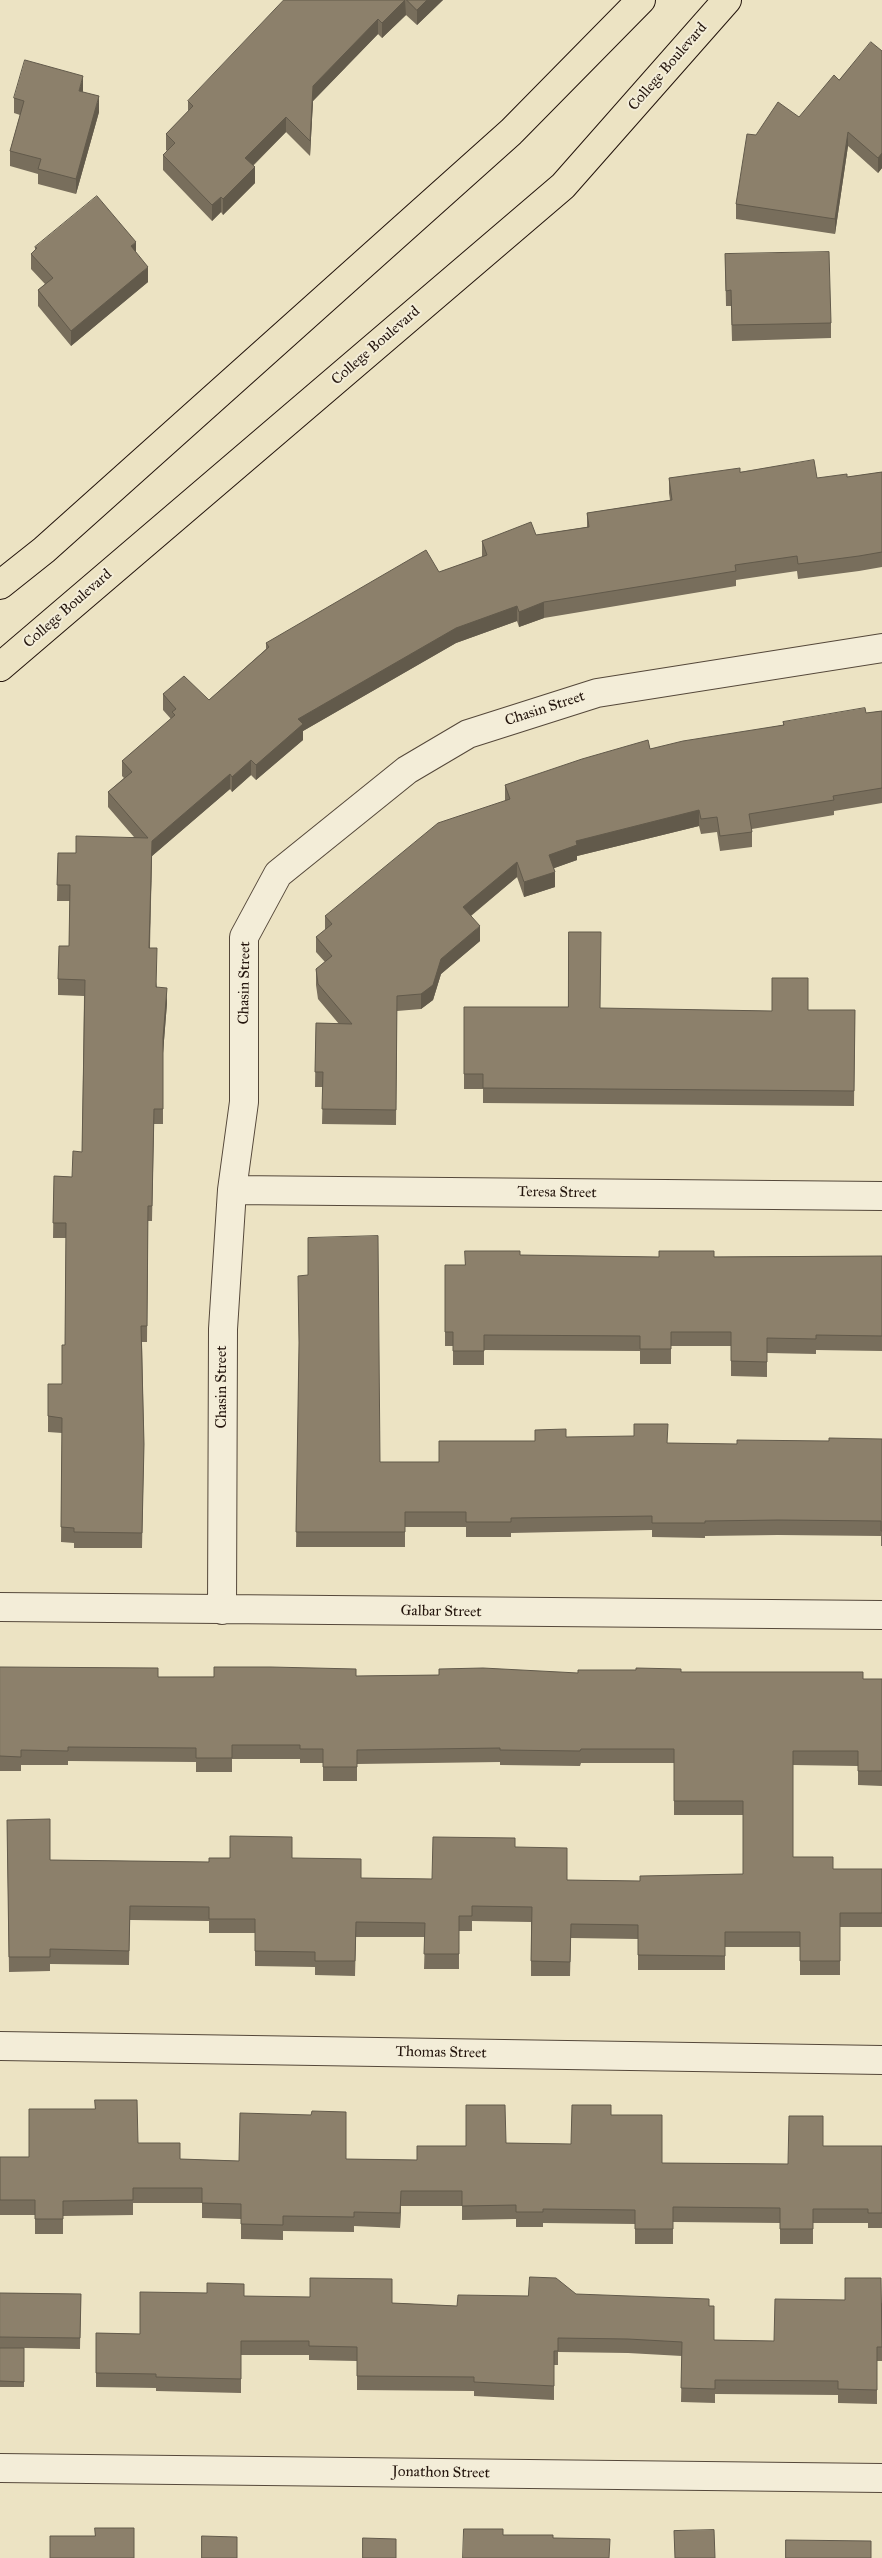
<!DOCTYPE html>
<style>
body{margin:0}
canvas{display:block;background:#ece3c3}
</style>
<canvas width="882" height="2558"></canvas>
<script>
const g = document.querySelector('canvas').getContext('2d');
g.lineJoin = 'round';
function trace(path, color, width, dash) { g.strokeStyle = color; g.lineWidth = width; g.lineCap = dash ? 'butt' : 'round'; g.setLineDash(dash || []); g.stroke(path); }
function fill(path, color) { g.fillStyle = color; g.fill(path, 'evenodd'); }
function drawText(font, color, halo, rows, align = 'center') {
  g.font = font + ' "IM FELL Great Primer",serif'; g.lineWidth = 4; g.setLineDash([]); g.textBaseline = 'middle'; g.strokeStyle = halo; g.fillStyle = color; for (const [text, x, y, turn = 0] of rows) {
    g.save(); g.translate(x, y); g.rotate((+turn || 0) * Math.PI / 180); g.textAlign = isNaN(turn) ? turn : align; if (halo) g.strokeText(text, 0, 0); g.fillText(text, 0, 0); g.restore();
  }
}
const street = new Path2D(`
 M 232,1190 L 882,1196
 M 0,1607 L 882,1615
 M 222,1610 L 223,1329 L 232,1190 L 244,1102 L 244,937 L 278,874 L 407,770 L 468,734 L 597,693 L 882,648
 M 0,2046 L 882,2060
 M 0,2468 L 882,2478`);
const primary = new Path2D(`
 M 0,585 L 44,550 L 511,132 L 641,0
 M 0,667 L 563,186 L 727,0`);
const wall = new Path2D(`
 M 284,0 L 443,0 L 417,25 L 406,15 L 382,38 L 378,34 L 313,101 L 310,156 L 286,132 L 253,166 L 255,183 L 223,215 L 221,212 L 212,221 L 163,170 L 163,155 L 167,151 L 166,150 L 166,134 L 188,112 L 188,101 Z
 M 882,51 L 882,168 L 878,173 L 848,146 L 835,234 L 736,219 L 736,204 L 756,135 L 799,117 L 839,80 Z
 M 83,92 L 99,112 L 76,194 L 38,184 L 38,174 L 10,166 L 10,151 L 20,115 L 14,113 L 14,98 Z
 M 35,247 L 136,252 L 148,282 L 71,346 L 38,306 L 38,290 L 45,284 L 31,269 L 31,254 L 35,250 Z
 M 725,254 L 831,323 L 831,338 L 732,341 L 731,306 L 726,306 Z
 M 740,472 L 817,478 L 847,477 L 882,472 L 882,567 L 859,571 L 798,579 L 797,571 L 736,580 L 736,586 L 544,618 L 519,627 L 517,621 L 456,643 L 303,731 L 303,740 L 256,780 L 251,775 L 232,792 L 230,789 L 152,856 L 150,948 L 157,987 L 167,1003 L 163,1053 L 163,1124 L 154,1124 L 152,1221 L 148,1221 L 147,1342 L 142,1342 L 144,1444 L 142,1548 L 74,1548 L 74,1543 L 61,1542 L 62,1433 L 48,1432 L 48,1384 L 62,1384 L 65,1345 L 66,1238 L 53,1238 L 54,1176 L 72,1177 L 82,1152 L 84,996 L 58,995 L 58,979 L 69,946 L 70,901 L 57,901 L 58,853 L 76,853 L 134,837 L 108,807 L 108,792 L 124,778 L 122,776 L 122,761 L 171,719 L 163,710 L 163,694 L 209,700 L 266,649 L 266,643 L 439,572 L 482,557 L 482,541 L 536,535 L 587,527 L 587,513 L 670,500 L 669,493 L 669,478 Z
 M 882,711 L 882,803 L 834,811 L 834,815 L 752,829 L 752,847 L 720,851 L 717,832 L 701,834 L 699,826 L 577,856 L 577,860 L 554,868 L 555,887 L 524,897 L 517,877 L 471,916 L 480,941 L 441,974 L 433,1000 L 421,1009 L 397,1011 L 396,1125 L 322,1124 L 323,1087 L 315,1087 L 316,1023 L 339,1024 L 318,999 L 316,985 L 316,969 L 325,962 L 316,952 L 316,937 L 325,930 L 325,916 L 505,801 L 505,785 L 650,749 L 783,725 L 783,722 L 866,713 Z
 M 464,1007 L 772,1011 L 855,1010 L 854,1106 L 483,1103 L 483,1089 L 464,1089 Z
 M 520,1255 L 659,1257 L 882,1256 L 882,1351 L 816,1350 L 816,1354 L 767,1353 L 767,1377 L 731,1376 L 731,1346 L 671,1346 L 671,1364 L 640,1364 L 640,1351 L 484,1350 L 484,1365 L 453,1365 L 453,1346 L 445,1346 L 445,1265 L 465,1265 Z
 M 308,1275 L 380,1462 L 439,1462 L 535,1441 L 566,1437 L 667,1443 L 737,1444 L 882,1439 L 882,1546 L 881,1546 L 881,1536 L 778,1535 L 705,1536 L 705,1538 L 652,1537 L 652,1530 L 511,1533 L 511,1537 L 466,1537 L 466,1527 L 405,1527 L 405,1547 L 296,1547 L 299,1352 Z
 M 0,1667 L 158,1677 L 356,1676 L 681,1672 L 863,1679 L 882,1679 L 882,1786 L 858,1785 L 858,1766 L 793,1765 L 793,1857 L 833,1869 L 882,1869 L 882,1927 L 840,1927 L 840,1975 L 800,1975 L 800,1947 L 725,1947 L 725,1970 L 638,1970 L 638,1939 L 571,1938 L 570,1976 L 531,1976 L 531,1922 L 472,1921 L 472,1931 L 459,1931 L 459,1969 L 424,1969 L 425,1937 L 356,1937 L 355,1976 L 315,1975 L 315,1967 L 255,1966 L 255,1933 L 209,1933 L 209,1921 L 130,1920 L 129,1965 L 50,1964 L 50,1971 L 9,1972 L 7,1820 L 50,1860 L 209,1862 L 230,1858 L 292,1858 L 361,1878 L 432,1879 L 515,1847 L 567,1880 L 640,1881 L 743,1874 L 743,1815 L 674,1815 L 674,1763 L 581,1763 L 580,1766 L 500,1765 L 500,1762 L 357,1764 L 357,1781 L 323,1781 L 323,1763 L 300,1763 L 300,1759 L 232,1759 L 232,1772 L 196,1772 L 196,1762 L 68,1761 L 68,1765 L 21,1765 L 21,1771 L 0,1771 Z
 M 611,2115 L 662,2163 L 788,2164 L 823,2146 L 882,2146 L 882,2228 L 868,2228 L 868,2223 L 813,2223 L 813,2244 L 780,2244 L 780,2223 L 673,2222 L 673,2244 L 635,2244 L 635,2224 L 543,2223 L 543,2227 L 516,2227 L 516,2219 L 462,2220 L 462,2206 L 401,2206 L 400,2228 L 354,2226 L 354,2232 L 283,2231 L 283,2240 L 241,2239 L 241,2219 L 202,2218 L 202,2203 L 133,2203 L 133,2215 L 63,2216 L 63,2234 L 35,2234 L 35,2215 L 0,2215 L 0,2157 L 29,2157 L 138,2143 L 180,2159 L 239,2161 L 346,2159 L 417,2160 L 466,2146 L 506,2143 L 571,2144 Z
 M 0,2293 L 81,2294 L 80,2349 L 24,2348 L 24,2387 L 0,2387 Z
 M 576,2294 L 709,2306 L 714,2340 L 774,2341 L 882,2303 L 882,2361 L 877,2361 L 877,2404 L 838,2403 L 838,2395 L 715,2394 L 715,2403 L 681,2402 L 682,2356 L 628,2353 L 558,2352 L 558,2365 L 554,2365 L 554,2400 L 474,2396 L 474,2391 L 357,2390 L 357,2361 L 309,2360 L 309,2355 L 241,2355 L 241,2393 L 156,2391 L 156,2388 L 96,2387 L 96,2333 L 140,2334 L 244,2296 L 457,2306 L 528,2296 Z`);
const shadedWall = new Path2D(`
 M 405,0 L 406,15 L 382,38 L 382,23 Z
 M 427,0 L 443,0 L 417,25 L 417,10 Z
 M 378,19 L 378,34 L 313,101 L 310,156 L 310,141 L 313,86 Z
 M 83,76 L 83,92 L 79,91 Z
 M 99,96 L 99,112 L 76,194 L 76,179 Z
 M 286,117 L 286,132 L 245,173 L 245,158 Z
 M 848,132 L 848,146 L 835,234 L 835,219 Z
 M 882,153 L 882,168 L 878,173 L 878,158 Z
 M 255,167 L 255,183 L 223,215 L 223,199 Z
 M 221,197 L 221,212 L 212,221 L 212,205 Z
 M 136,242 L 136,257 L 131,246 Z
 M 148,267 L 148,282 L 71,346 L 71,331 Z
 M 544,602 L 544,618 L 519,627 L 519,612 Z
 M 517,606 L 517,621 L 456,643 L 303,731 L 303,740 L 256,780 L 256,765 L 298,719 L 456,628 Z
 M 251,760 L 251,775 L 232,792 L 232,777 Z
 M 230,774 L 230,789 L 152,856 L 149,963 L 152,841 Z
 M 699,810 L 699,826 L 577,856 L 577,860 L 549,870 L 549,855 L 576,841 Z
 M 517,862 L 517,877 L 463,922 L 463,907 Z
 M 555,872 L 555,887 L 524,897 L 524,882 Z
 M 480,926 L 480,941 L 441,974 L 433,1000 L 421,1009 L 421,994 L 441,959 Z
 M 167,988 L 167,1003 L 163,1053 L 163,1038 Z
 M 401,2191 L 401,2206 L 400,2228 L 400,2213 Z`);
const building = new Path2D(`
 M 284,0 L 405,0 L 382,23 L 378,19 L 313,86 L 310,141 L 286,117 L 245,158 L 255,167 L 223,199 L 221,197 L 212,205 L 163,155 L 175,143 L 166,134 L 193,106 L 188,101 Z
 M 407,0 L 427,0 L 417,10 Z
 M 871,42 L 882,51 L 882,153 L 878,158 L 848,132 L 835,219 L 736,204 L 747,134 L 756,135 L 778,102 L 799,117 L 834,75 L 839,80 Z
 M 25,60 L 83,76 L 79,91 L 99,96 L 76,179 L 38,169 L 41,159 L 10,151 L 24,101 L 14,98 Z
 M 97,196 L 136,242 L 131,246 L 148,267 L 71,331 L 38,290 L 53,278 L 31,254 L 37,248 L 35,247 Z
 M 829,252 L 831,323 L 732,325 L 731,290 L 726,291 L 725,254 Z
 M 814,460 L 817,478 L 847,474 L 847,477 L 882,472 L 882,552 L 859,556 L 798,564 L 797,556 L 735,565 L 736,571 L 544,602 L 519,612 L 517,606 L 456,628 L 298,719 L 303,724 L 256,765 L 251,760 L 232,777 L 230,774 L 152,841 L 149,948 L 157,948 L 156,987 L 167,988 L 163,1038 L 163,1109 L 154,1109 L 152,1206 L 148,1206 L 147,1326 L 141,1326 L 144,1444 L 142,1533 L 74,1532 L 74,1528 L 61,1527 L 62,1418 L 48,1416 L 48,1384 L 62,1384 L 62,1345 L 65,1345 L 66,1223 L 53,1223 L 54,1176 L 72,1177 L 73,1151 L 82,1152 L 85,980 L 58,979 L 59,946 L 69,946 L 70,885 L 57,885 L 58,853 L 76,853 L 76,836 L 148,838 L 108,792 L 132,772 L 122,761 L 175,715 L 172,712 L 176,709 L 163,694 L 184,676 L 209,700 L 269,647 L 266,643 L 426,550 L 439,572 L 487,555 L 482,541 L 531,522 L 536,535 L 589,527 L 587,513 L 672,500 L 669,478 L 740,468 L 740,472 Z
 M 865,708 L 866,713 L 882,711 L 882,788 L 833,796 L 834,800 L 749,814 L 752,832 L 720,836 L 717,817 L 701,819 L 699,810 L 576,841 L 577,845 L 549,855 L 555,872 L 524,882 L 517,862 L 463,907 L 480,926 L 441,959 L 433,985 L 421,994 L 397,996 L 396,1110 L 322,1109 L 323,1072 L 315,1072 L 316,1023 L 352,1024 L 318,984 L 316,969 L 332,956 L 316,937 L 332,924 L 325,916 L 438,823 L 510,799 L 505,785 L 582,759 L 648,740 L 650,749 L 683,741 L 784,725 L 783,722 Z
 M 569,932 L 601,932 L 600,1008 L 772,1011 L 772,978 L 808,978 L 808,1010 L 855,1010 L 854,1091 L 483,1088 L 483,1074 L 464,1074 L 464,1007 L 568,1007 Z
 M 378,1236 L 380,1462 L 439,1462 L 439,1441 L 535,1441 L 535,1430 L 566,1429 L 566,1437 L 634,1436 L 634,1424 L 668,1424 L 667,1443 L 737,1444 L 737,1440 L 829,1441 L 829,1438 L 882,1439 L 882,1531 L 881,1531 L 881,1521 L 778,1520 L 705,1521 L 705,1523 L 652,1523 L 652,1516 L 511,1518 L 511,1522 L 466,1522 L 466,1512 L 405,1512 L 405,1532 L 296,1532 L 299,1343 L 298,1276 L 308,1275 L 308,1238 Z
 M 465,1251 L 520,1251 L 520,1255 L 659,1257 L 659,1251 L 714,1251 L 714,1257 L 882,1256 L 882,1336 L 816,1335 L 816,1339 L 767,1338 L 767,1362 L 731,1361 L 731,1332 L 671,1332 L 671,1349 L 640,1349 L 640,1336 L 484,1335 L 484,1351 L 453,1351 L 453,1332 L 445,1332 L 445,1265 L 465,1265 Z
 M 0,1667 L 158,1668 L 158,1677 L 214,1677 L 214,1667 L 271,1667 L 356,1669 L 356,1676 L 439,1675 L 439,1669 L 483,1668 L 578,1673 L 578,1670 L 636,1670 L 636,1668 L 681,1669 L 681,1672 L 863,1672 L 863,1679 L 882,1679 L 882,1771 L 858,1771 L 858,1751 L 793,1751 L 793,1857 L 833,1857 L 833,1869 L 882,1869 L 882,1913 L 840,1913 L 840,1961 L 800,1961 L 800,1932 L 725,1932 L 725,1956 L 638,1955 L 638,1925 L 571,1924 L 570,1962 L 531,1961 L 532,1907 L 472,1906 L 472,1916 L 459,1916 L 459,1954 L 424,1954 L 425,1923 L 356,1922 L 355,1961 L 315,1961 L 315,1952 L 255,1951 L 255,1919 L 209,1919 L 209,1907 L 130,1906 L 129,1951 L 50,1949 L 50,1957 L 9,1957 L 7,1820 L 50,1819 L 50,1860 L 209,1862 L 209,1858 L 230,1858 L 230,1836 L 292,1837 L 292,1858 L 361,1859 L 361,1878 L 432,1879 L 433,1837 L 515,1838 L 515,1847 L 567,1848 L 567,1880 L 640,1881 L 640,1876 L 743,1874 L 743,1801 L 674,1801 L 674,1749 L 581,1749 L 580,1751 L 500,1750 L 500,1748 L 357,1750 L 357,1767 L 323,1767 L 323,1749 L 300,1749 L 300,1745 L 232,1745 L 232,1758 L 196,1758 L 196,1748 L 68,1747 L 68,1751 L 21,1750 L 21,1757 L 0,1756 Z
 M 95,2100 L 137,2100 L 138,2143 L 180,2143 L 180,2159 L 239,2161 L 240,2113 L 311,2115 L 312,2111 L 346,2112 L 346,2159 L 417,2160 L 417,2146 L 466,2146 L 466,2105 L 505,2105 L 506,2143 L 571,2144 L 572,2105 L 611,2105 L 611,2115 L 662,2115 L 662,2163 L 788,2164 L 789,2116 L 823,2116 L 823,2146 L 882,2146 L 882,2213 L 868,2213 L 868,2209 L 813,2209 L 813,2229 L 780,2229 L 780,2208 L 673,2207 L 673,2229 L 635,2229 L 635,2210 L 543,2209 L 543,2212 L 516,2212 L 516,2205 L 462,2206 L 462,2191 L 401,2191 L 400,2213 L 354,2212 L 354,2217 L 283,2216 L 283,2225 L 241,2224 L 241,2204 L 202,2203 L 202,2188 L 133,2188 L 133,2200 L 63,2201 L 63,2219 L 35,2219 L 35,2200 L 0,2200 L 0,2157 L 29,2157 L 29,2109 L 95,2109 Z
 M 530,2277 L 556,2278 L 576,2294 L 709,2299 L 709,2306 L 714,2306 L 714,2340 L 774,2341 L 775,2299 L 845,2300 L 845,2278 L 881,2278 L 882,2347 L 877,2347 L 877,2390 L 838,2389 L 838,2381 L 715,2380 L 715,2389 L 681,2388 L 682,2342 L 628,2339 L 558,2338 L 558,2351 L 554,2351 L 554,2386 L 474,2382 L 474,2377 L 357,2376 L 357,2347 L 309,2346 L 309,2341 L 241,2341 L 241,2379 L 156,2377 L 156,2374 L 96,2373 L 96,2333 L 140,2334 L 140,2292 L 207,2293 L 207,2283 L 244,2284 L 244,2296 L 310,2297 L 310,2278 L 392,2279 L 392,2303 L 457,2306 L 458,2295 L 528,2296 Z
 M 0,2293 L 81,2294 L 80,2338 L 0,2337 Z
 M 0,2348 L 24,2348 L 24,2382 L 0,2381 Z
 M 95,2528 L 134,2528 L 134,2558 L 50,2558 L 50,2536 L 95,2536 Z
 M 464,2529 L 503,2529 L 503,2535 L 553,2535 L 553,2538 L 610,2539 L 609,2558 L 463,2558 Z
 M 714,2530 L 715,2558 L 675,2558 L 674,2531 Z
 M 202,2536 L 237,2537 L 237,2558 L 202,2558 Z
 M 363,2538 L 396,2539 L 396,2558 L 363,2558 Z
 M 786,2540 L 871,2541 L 871,2558 L 786,2558 Z`);
const streetNames = [
 ["College Boulevard",668,67,-49],
 ["College Boulevard",376,346,-41],
 ["College Boulevard",68,609,-41],
 ["Chasin Street",545,709,-18],
 ["Chasin Street",245,983,-89],
 ["Teresa Street",557,1193,1],
 ["Chasin Street",222,1387,-90],
 ["Galbar Street",441,1612,1],
 ["Thomas Street",441,2053,1],
 ["Jonathon Street",441,2473,1]
];
trace(street, '#55483a', 30);
trace(primary, '#23140c', 30);
trace(street, '#f3edd8', 28);
trace(primary, '#ece3c3', 28);
fill(wall, '#786e5c');
fill(shadedWall, '#625a4b');
fill(building, '#8c806b');
trace(building, '#625a4b', 1);
drawText('15px', '#23140c', '#f3edd8', streetNames);
</script>
